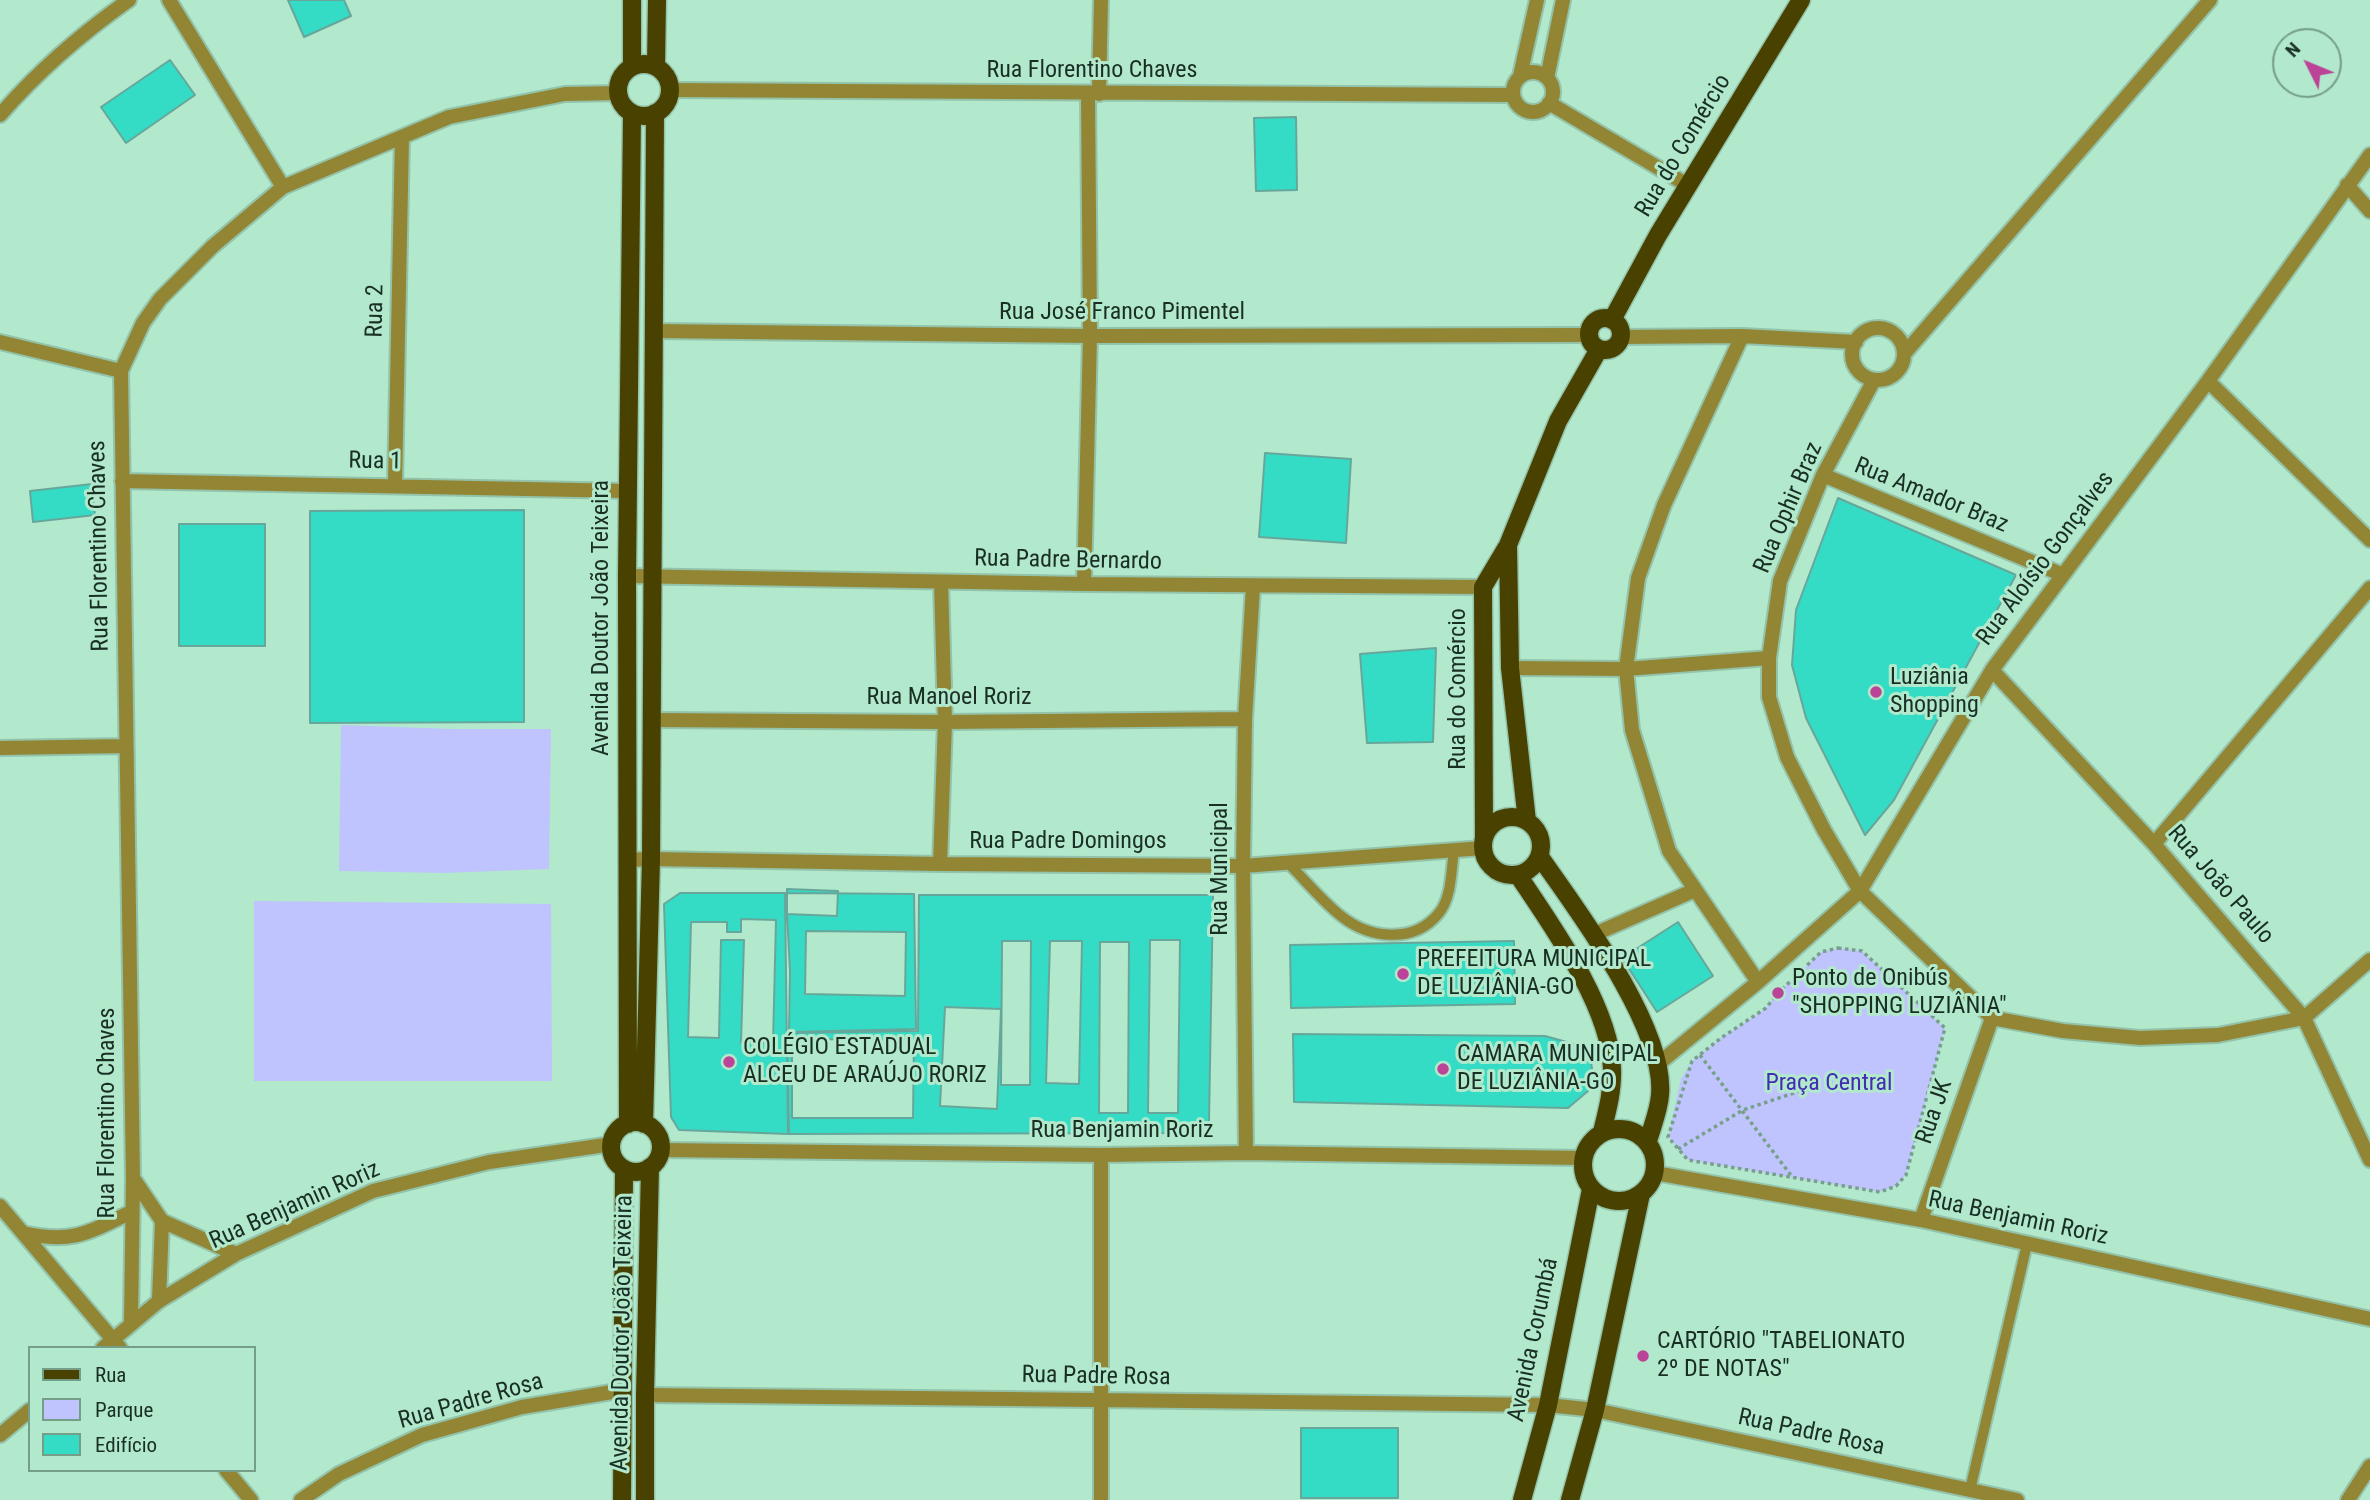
<!DOCTYPE html>
<meta charset="utf-8">
<style>
body{margin:0}
#map{position:relative;width:2370px;height:1500px;overflow:hidden;background:#b2e8cb;font-family:"Roboto Condensed",sans-serif}
canvas{display:block}
.legend{position:absolute;left:28px;top:1346px;width:228px;height:126px;box-sizing:border-box;background:#b2e8cb;border:2px solid #759e88;margin:0;padding:9px 12px;list-style:none;font-size:21px;color:#192f24}
.legend li{display:flex;align-items:center;gap:14px;height:35px}
.legend b{width:35px;border:2px solid #759e88}
.north{position:absolute;left:2272px;top:28px;width:70px;height:70px;box-sizing:border-box;background:#b2e8cb;border:2px solid #759e88;border-radius:50%;rotate:313deg;font-size:19px;font-weight:700;line-height:28px;text-align:center;color:#192f24}
.north::after{content:'';display:block;margin:auto;width:24px;height:32px;background:#bb4398;clip-path:polygon(50% 0,100% 100%,50% 72%,0 100%)}
</style>
<div id="map">
<canvas width="2370" height="1500"></canvas>
<ul class="legend">
<li><b style="height:9px;background:#494100"></b>Rua</li>
<li><b style="height:19px;background:#bfc4fe"></b>Parque</li>
<li><b style="height:19px;background:#35dcc5"></b>Edifício</li>
</ul>
<div class="north">N</div>
</div>
<script>
const g = document.querySelector('canvas').getContext('2d');
g.lineJoin = 'round';
function fill(path, color) { g.fillStyle = color; g.fill(path, 'evenodd'); }
function trace(path, color, width, dash) { g.strokeStyle = color; g.lineWidth = width; g.lineCap = dash ? 'butt' : 'round'; g.setLineDash(dash || []); g.stroke(path); }
function drawText(font, color, halo, rows, align = 'center') {
  g.font = font + ' "Roboto Condensed",sans-serif'; g.lineWidth = 6; g.setLineDash([]); g.textBaseline = 'middle'; g.strokeStyle = halo; g.fillStyle = color; for (const [text, x, y, turn = 0] of rows) {
    g.save(); g.translate(x, y); g.rotate((+turn || 0) * Math.PI / 180); g.textAlign = isNaN(turn) ? turn : align; if (halo) g.strokeText(text, 0, 0); g.fillText(text, 0, 0); g.restore();
  }
}
const green = new Path2D(`
 M 341,725 L 452,729 L 551,729 L 549,869 L 443,873 L 339,871 Z
 M 254,901 L 551,904 L 552,1081 L 254,1081 Z
 M 1838,948 L 1862,951 L 1945,1028 L 1906,1175 L 1896,1186 L 1880,1192 L 1688,1160 L 1668,1137 L 1681,1079 L 1692,1061 L 1721,1038 L 1766,1008 L 1778,993 L 1821,952 Z`);
const building = new Path2D(`
 M 288,0 L 344,0 L 351,16 L 304,37 Z
 M 170,60 L 195,95 L 126,143 L 101,107 Z
 M 1296,117 L 1297,190 L 1256,191 L 1254,118 Z
 M 1265,453 L 1351,459 L 1346,543 L 1259,537 Z
 M 92,484 L 95,515 L 33,522 L 30,491 Z
 M 1838,498 L 2016,575 L 1894,800 L 1865,835 L 1806,718 L 1792,665 L 1796,610 Z
 M 524,510 L 524,722 L 310,723 L 310,511 Z
 M 179,524 L 265,524 L 265,646 L 179,646 Z
 M 1436,648 L 1433,742 L 1367,743 L 1360,654 Z
 M 787,889 L 838,891 L 837,916 L 787,914 Z
 M 680,893 L 785,893 L 788,1134 L 679,1130 L 671,1117 L 664,904 Z
 M 786,893 L 914,894 L 916,1029 L 789,1032 L 790,972 Z
 M 919,895 L 1213,895 L 1209,1121 L 1193,1133 L 789,1134 L 787,1033 L 918,1031 Z
 M 741,919 L 776,920 L 773,1043 L 741,1043 L 744,940 L 721,940 L 719,1038 L 688,1037 L 691,922 L 727,922 L 727,932 L 741,932 Z
 M 1678,922 L 1713,976 L 1657,1012 L 1622,958 Z
 M 806,931 L 906,932 L 905,996 L 805,994 Z
 M 1150,940 L 1180,940 L 1178,1113 L 1148,1113 Z
 M 1002,941 L 1031,941 L 1030,1085 L 1001,1085 Z
 M 1050,941 L 1082,941 L 1079,1084 L 1046,1083 Z
 M 1514,941 L 1515,1004 L 1291,1008 L 1290,945 Z
 M 1100,942 L 1129,942 L 1128,1113 L 1099,1113 Z
 M 945,1007 L 1001,1009 L 997,1109 L 940,1106 Z
 M 1293,1034 L 1545,1036 L 1581,1046 L 1591,1062 L 1593,1076 L 1588,1091 L 1568,1108 L 1294,1102 Z
 M 792,1039 L 914,1040 L 913,1118 L 792,1118 Z
 M 1301,1428 L 1398,1428 L 1398,1498 L 1301,1498 Z`);
const path = new Path2D(`
 M 1838,948 L 1862,951 L 1945,1028 L 1906,1175 L 1896,1186 L 1880,1192 L 1688,1160 L 1668,1137 L 1692,1061 L 1721,1038 L 1766,1008 L 1778,993 L 1821,952 Z
 M 1700,1055 L 1793,1178
 M 1678,1149 L 1743,1110 L 1803,1090`);
const service = new Path2D(`
 M 1288,863 C 1305,880 1322,901 1341,916 C 1370,939 1414,944 1439,913 C 1452,897 1451,870 1454,850
 M 1970,1490 L 2027,1244`);
const minor = new Path2D(`
 M 169,0 L 283,187
 M1513 92a20 20 0 1 1 40 0a20 20 0 1 1-40 0Z
 M 1520,76 L 1537,0
 M 1547,78 L 1563,0
 M 670,90 L 1513,95
 M 1099,94 L 1101,0
 M 1549,103 L 1689,186
 M 0,115 C 39,70 81,34 129,0
 M 2347,185 L 2370,211
 M1852 354a26 26 0 1 1 52 0a26 26 0 1 1-52 0Z
 M 655,331 L 1090,336 L 1589,335
 M 1742,336 L 1664,505 L 1638,578 L 1626,669 L 1632,730 L 1669,851 L 1758,982
 M 1620,337 L 1742,336 L 1856,342
 M 0,342 L 121,371
 M 1904,354 L 2210,0
 M 1874,380 L 1823,475 L 1780,581 L 1769,658 L 1769,697 L 1787,757 L 1824,830 L 1860,891 L 1992,1018 L 2063,1031 L 2140,1038 L 2218,1035 L 2304,1018 L 2370,960
 M 2208,381 L 2370,540
 M 1823,475 L 2061,574
 M 122,481 L 627,491
 M 395,485 L 402,137
 M 627,576 L 1084,584 L 1483,587
 M 1084,584 L 1090,336 L 1088,94
 M 1510,668 L 1626,669 L 1769,658
 M 1992,670 L 2154,844 L 2304,1018 L 2370,1160
 M 652,720 L 945,722 L 1245,719
 M 0,748 L 126,746
 M 2154,844 L 2370,588
 M 626,860 L 651,859 L 940,864 L 1243,866 L 1483,848
 M 940,864 L 945,722 L 941,582
 M 1595,934 L 1695,890
 M 1658,1064 L 1758,982 L 1860,891 L 1992,670 L 2208,381 L 2370,155
 M 1246,1153 L 1243,866 L 1245,719 L 1253,586
 M 1101,1155 L 1101,1500
 M 133,1178 L 162,1221 L 159,1301
 M 0,1206 L 120,1348
 M 1921,1220 L 1992,1018
 M 23,1233 C 72,1244 88,1233 131,1212
 M 131,1322 L 133,1178 L 121,371 L 143,323 L 160,299 L 213,246 L 283,187 L 449,117 L 565,94 L 619,93
 M 645,1395 L 1548,1405 L 1595,1410 L 2017,1500
 M 226,1470 L 251,1500
 M 301,1500 L 339,1474 L 422,1435 L 522,1407 L 624,1390
 M 2348,1500 L 2370,1466`);
const tertiary = new Path2D(`
 M 661,1150 L 1101,1155 L 1246,1153 L 1583,1158
 M 1655,1173 L 1921,1220 L 2370,1319
 M 162,1221 L 236,1254
 M 103,1348 L 159,1301 L 236,1254 L 373,1191 L 489,1162 L 612,1144
 M 0,1435 L 30,1410`);
const primary = new Path2D(`
 M618 90a26 26 0 1 1 52 0a26 26 0 1 1-52 0Z
 M 656,66 L 657,0
 M 632,67 L 632,0
 M1589 334a16 16 0 1 1 32 0a16 16 0 1 1-32 0Z
 M 1612,320 L 1658,235 L 1801,0
 M 1508,545 L 1510,668 L 1527,821
 M1483 846a29 29 0 1 1 58 0a29 29 0 1 1-58 0Z
 M 1484,839 L 1483,587 L 1508,545 L 1558,421 L 1599,349
 M 1540,857 C 1578,911 1666,1028 1660,1095 C 1659,1110 1652,1127 1648,1141
 M 1518,875 C 1552,926 1610,1006 1612,1068 C 1613,1090 1607,1112 1602,1132
 M611 1147a25 25 0 1 1 50 0a25 25 0 1 1-50 0Z
 M 628,1124 L 627,576 L 632,113
 M 644,1124 L 651,859 L 655,113
 M1583 1165a36 36 0 1 1 72 0a36 36 0 1 1-72 0Z
 M 622,1500 L 624,1169
 M 645,1500 L 645,1395 L 650,1167
 M 1522,1500 L 1548,1405 L 1591,1189
 M 1570,1500 L 1595,1410 L 1641,1194`);
const markers = [
 [1876,692,7,"#bb4398"],
 [1403,974,7,"#bb4398"],
 [1778,993,7,"#bb4398"],
 [729,1062,7,"#bb4398"],
 [1443,1069,7,"#bb4398"],
 [1643,1356,7,"#bb4398"]
];
const streetNames = [
 ["Rua Florentino Chaves",1092,71],
 ["Rua do Comércio",1684,146,-59],
 ["Rua 2",376,311,-89],
 ["Rua José Franco Pimentel",1122,313],
 ["Rua 1",375,462,1],
 ["Rua Amador Braz",1931,496,22],
 ["Rua Ophir Braz",1789,508,-67],
 ["Rua Florentino Chaves",100,546,-91],
 ["Rua Aloísio Gonçalves",2046,559,-53],
 ["Rua Padre Bernardo",1068,561,1],
 ["Avenida Doutor João Teixeira",602,618,-90],
 ["Rua do Comércio",1459,689,-90],
 ["Rua Manoel Roriz",949,698],
 ["Rua Padre Domingos",1068,842],
 ["Rua Municipal",1221,869,-90],
 ["Rua João Paulo",2220,885,49],
 ["Rua JK",1935,1112,-71],
 ["Rua Florentino Chaves",108,1113,-90],
 ["Rua Benjamin Roriz",1122,1131],
 ["Rua Benjamin Roriz",295,1206,-24],
 ["Rua Benjamin Roriz",2018,1219,12],
 ["Avenida Doutor João Teixeira",623,1333,-89],
 ["Avenida Corumbá",1534,1340,-78],
 ["Rua Padre Rosa",1096,1377,1],
 ["Rua Padre Rosa",471,1402,-16],
 ["Rua Padre Rosa",1811,1433,12]
];
const poiNames = [
 ["Luziânia",1890,678],
 ["Shopping",1890,706],
 ["PREFEITURA MUNICIPAL",1417,960],
 ["DE LUZIÂNIA-GO",1417,988],
 ["Ponto de Onibús",1792,979],
 ["\"SHOPPING LUZIÂNIA\"",1792,1007],
 ["COLÉGIO ESTADUAL",743,1048],
 ["ALCEU DE ARAÚJO RORIZ",743,1076],
 ["CAMARA MUNICIPAL",1457,1055],
 ["DE LUZIÂNIA-GO",1457,1083],
 ["CARTÓRIO \"TABELIONATO",1657,1342],
 ["2º DE NOTAS\"",1657,1370]
];
const parkNames = [
 ["Praça Central",1829,1084]
];
fill(green, '#bfc4fe');
fill(building, '#35dcc5');
trace(building, '#67a79b', 2);
trace(service, '#93c3aa', 14);
trace(minor, '#93c3aa', 18);
trace(tertiary, '#93c3aa', 18);
trace(primary, '#93c3aa', 21);
trace(path, '#76a08a', 3.5, [3.5, 3.5]);
trace(service, '#928634', 10);
trace(minor, '#928634', 14);
trace(tertiary, '#928634', 14);
trace(primary, '#494100', 18);
for (const [x, y, r, color] of markers) { const dot = new Path2D(); dot.arc(x, y, r, 0, 2 * Math.PI); g.fillStyle = color; g.fill(dot); trace(dot, '#b2e8cb', 2.5); }
drawText('24px', '#192f24', '#b2e8cb', streetNames);
drawText('24px', '#192f24', '#b2e8cb', poiNames, 'left');
drawText('24px', '#432db4', '#b2e8cb', parkNames);
</script>
